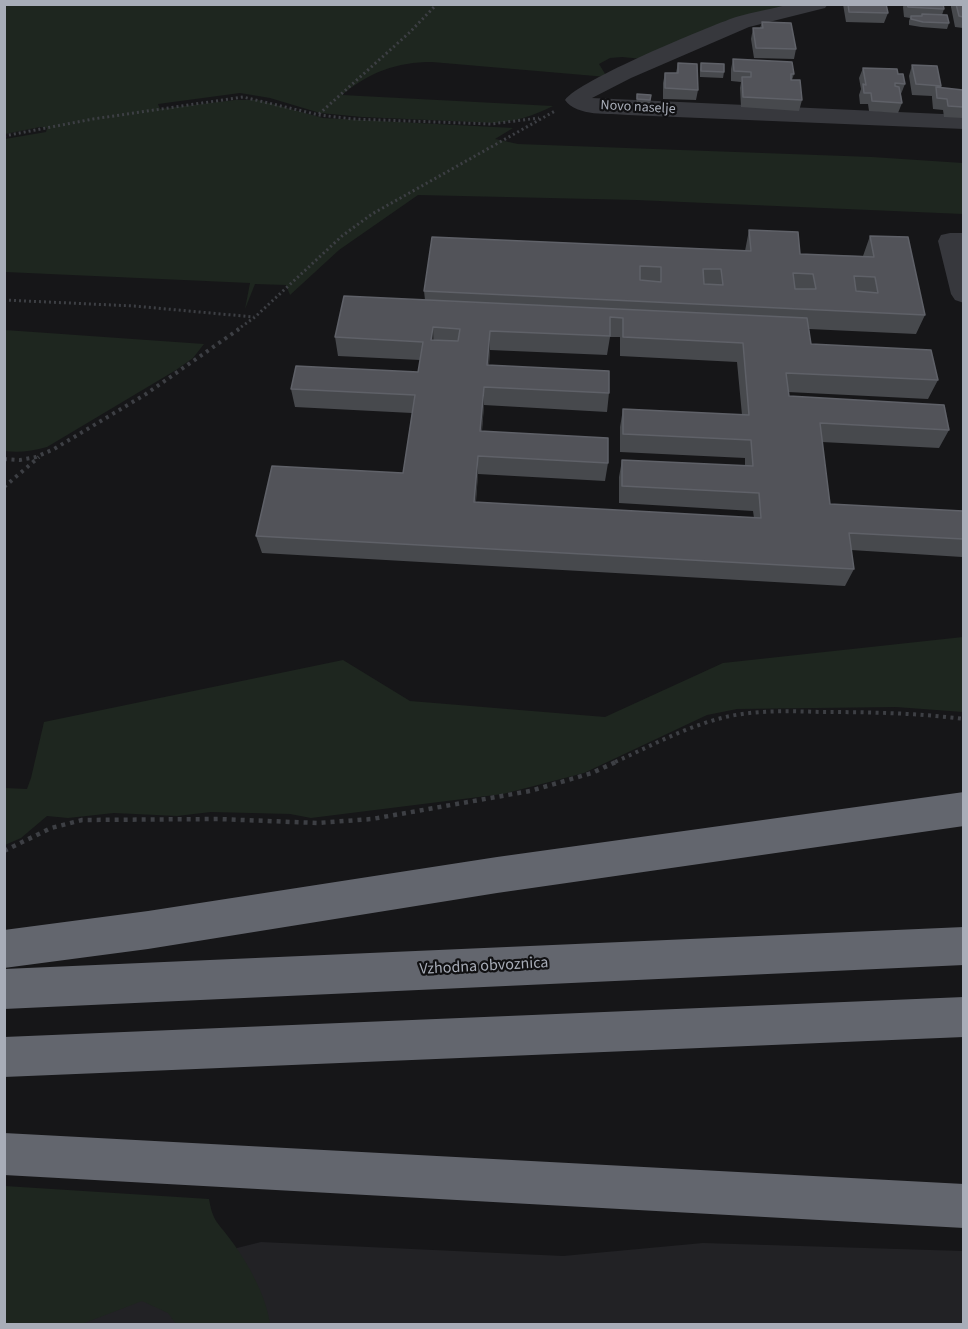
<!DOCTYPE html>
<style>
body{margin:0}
#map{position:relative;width:968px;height:1329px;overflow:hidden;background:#161618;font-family:"Source Sans 3",sans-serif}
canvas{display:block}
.frame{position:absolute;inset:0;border:6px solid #a8adb8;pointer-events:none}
</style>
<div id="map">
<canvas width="968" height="1329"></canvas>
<div class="frame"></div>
</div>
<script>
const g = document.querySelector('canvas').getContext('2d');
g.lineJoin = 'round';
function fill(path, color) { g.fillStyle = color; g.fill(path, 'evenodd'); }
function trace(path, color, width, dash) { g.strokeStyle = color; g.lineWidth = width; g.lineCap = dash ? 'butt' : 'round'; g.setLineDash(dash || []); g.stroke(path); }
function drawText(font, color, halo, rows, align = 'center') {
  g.font = font + ' "Source Sans 3",sans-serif'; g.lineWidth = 4.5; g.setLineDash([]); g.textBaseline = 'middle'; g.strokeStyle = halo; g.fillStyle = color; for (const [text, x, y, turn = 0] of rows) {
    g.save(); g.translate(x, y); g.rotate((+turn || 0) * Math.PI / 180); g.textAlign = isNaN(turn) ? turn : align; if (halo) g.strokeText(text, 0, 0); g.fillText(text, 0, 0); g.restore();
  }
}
const built = new Path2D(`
 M 261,1242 L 563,1256 L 703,1243 L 963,1251 L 963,1324 L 5,1324 L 4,1320 L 173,1264 Z`);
const green = new Path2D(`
 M 5,5 L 805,5 L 653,60 L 622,57 L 610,58 L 599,64 L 607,77 L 432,62 C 397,62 369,72 342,95 L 553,106 C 533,116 517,121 495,123 L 362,117 L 320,113 L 270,98 L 240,93 L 158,104 L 160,109 L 235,100 L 258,100 L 323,118 L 513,128 L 495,139 L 518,144 L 872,157 L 963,163 L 963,214 L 636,200 L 418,195 L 339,250 L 290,295 L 286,285 L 255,284 L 245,309 L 250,283 L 5,272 L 5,139 L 46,132 L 47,128 L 40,127 L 5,134 Z
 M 5,330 L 204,344 L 193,358 L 176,370 L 47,447 C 32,451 20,453 4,451 Z
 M 963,637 L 963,712 L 896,707 L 737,709 L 707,715 L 584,773 L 503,794 L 311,818 L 290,814 L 211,812 L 177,816 L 114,813 L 68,818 L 47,816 L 21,838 L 5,845 L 5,788 L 27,789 L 31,778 L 44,722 L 343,660 L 410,701 L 605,717 L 723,663 Z
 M 5,1186 L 209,1199 C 213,1222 217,1221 230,1239 C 248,1263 266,1295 270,1324 L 176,1324 L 168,1313 L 142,1301 L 82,1324 L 5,1324 Z`);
const pathFar2 = new Path2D(`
 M 319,114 L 409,33 L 437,4
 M 4,136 L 93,119 L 243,97 L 319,115 L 353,119 L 491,124 L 539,118
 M 4,300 L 134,306 L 254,317
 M 237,330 L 255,317 L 342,236 L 372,214 L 555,111`);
const pathFar1 = new Path2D(`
 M 4,459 L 20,460 L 36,457 L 54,449 L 146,394 L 239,329
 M 4,487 L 39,457
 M 615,762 C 653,745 689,725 730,716 C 760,710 791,711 822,712 C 869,712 917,713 964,719`);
const path = new Path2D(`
 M 4,851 L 51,828 L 82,820 L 219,819 L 317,823 L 372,819 L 530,791 L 592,773 L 618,761`);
const minor = new Path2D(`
 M 790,4 L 828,4 L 825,8 L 749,27 L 631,78 L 592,98 L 964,115 L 964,129 L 628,115 C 609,113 577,117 565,100 C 579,80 707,27 736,17 C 753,12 772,9 790,4 Z
 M 950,233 L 964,233 L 964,303 L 955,300 L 951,294 L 938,241 L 941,235 Z`);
const highway = new Path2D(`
 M 964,792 L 964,826 L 497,893 L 148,949 L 4,968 L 4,930 L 148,911 L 497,857 Z
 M 964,927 L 964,965 L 4,1009 L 4,969 Z
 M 964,997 L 964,1037 L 4,1077 L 4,1037 Z
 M 4,1133 L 964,1184 L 964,1228 L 4,1175 Z`);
const wall = new Path2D(`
 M 843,4 L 886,4 L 888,13 L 884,23 L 846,22 Z
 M 904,4 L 943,4 L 944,9 L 942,15 L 949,23 L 947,29 L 921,27 L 909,25 L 909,21 L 910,18 L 904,17 L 903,7 Z
 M 951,4 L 963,4 L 963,28 L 955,27 L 951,7 Z
 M 762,22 L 796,49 L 794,59 L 754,58 L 751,39 L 753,28 L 760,28 Z
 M 733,59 L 794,74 L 792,80 L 802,100 L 799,111 L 741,107 L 740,88 L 741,82 L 731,81 L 731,69 Z
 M 678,63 L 698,90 L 696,100 L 663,99 L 663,83 L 665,73 L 676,73 Z
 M 701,63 L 724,72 L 723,78 L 700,77 L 700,69 Z
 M 912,65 L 941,86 L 940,88 L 963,90 L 963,118 L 944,117 L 943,110 L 933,109 L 932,98 L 932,96 L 912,95 L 909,76 Z
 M 863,68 L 898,74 L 905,84 L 901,94 L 902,103 L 898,113 L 869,111 L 868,104 L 860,104 L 859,95 L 861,89 L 859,78 Z
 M 637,94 L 651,95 L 650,106 L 636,105 Z
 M 749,230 L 800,254 L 863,256 L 870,236 L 925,315 L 916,334 L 809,329 L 811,344 L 938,380 L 928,399 L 788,392 L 789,396 L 949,430 L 939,448 L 822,442 L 830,504 L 963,511 L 963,554 L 962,557 L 851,550 L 854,569 L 845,586 L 262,553 L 256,536 L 403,473 L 412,413 L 295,407 L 291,389 L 418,372 L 420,360 L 338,356 L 335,337 L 425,300 L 424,291 L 745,251 ZM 610,337 L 620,337 L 620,356 L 737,362 L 742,415 L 623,409 L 620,427 L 620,452 L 745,458 L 745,466 L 622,460 L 619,477 L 619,503 L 753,511 L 754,518 L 476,502 L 478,474 L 605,481 L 608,463 L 482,431 L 484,405 L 607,412 L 609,393 L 489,365 L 490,350 L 607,355 Z`);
const shadedWall = new Path2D(`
 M 433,327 L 434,346 L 431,340 Z
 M 490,331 L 490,350 L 487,383 L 487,365 Z
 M 484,387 L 484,405 L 480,449 L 480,431 Z
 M 478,456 L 478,474 L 474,519 L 474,502 Z`);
const building = new Path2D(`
 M 848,4 L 886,4 L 888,13 L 849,12 Z
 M 907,4 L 943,4 L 944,9 L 908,7 Z
 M 956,4 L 963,4 L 963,17 L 959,16 Z
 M 922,14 L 947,15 L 949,23 L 923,22 L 911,19 L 911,16 L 922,16 Z
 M 762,22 L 791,23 L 796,49 L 756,48 L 753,28 L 763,28 Z
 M 733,59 L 792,62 L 794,74 L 791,74 L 791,80 L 800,80 L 802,100 L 743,97 L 742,77 L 751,77 L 751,72 L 734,71 Z
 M 678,63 L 697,64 L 698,90 L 665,88 L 665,73 L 678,73 Z
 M 701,63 L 724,64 L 724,72 L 701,71 Z
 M 912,65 L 937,66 L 941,86 L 916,84 Z
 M 863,68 L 897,69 L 898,74 L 903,74 L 905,84 L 895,83 L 895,86 L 899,87 L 902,103 L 872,101 L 871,93 L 864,93 L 863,84 L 866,85 Z
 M 936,87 L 963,90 L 963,107 L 948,106 L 947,99 L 937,98 Z
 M 637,94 L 651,95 L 650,100 L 637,99 Z
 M 749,230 L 798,232 L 800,254 L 874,257 L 870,236 L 908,237 L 925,315 L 424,291 L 432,237 L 751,251 ZM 640,266 L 661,267 L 661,282 L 640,280 ZM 703,269 L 721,269 L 723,285 L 704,284 ZM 793,273 L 813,274 L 816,289 L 795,289 ZM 854,276 L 875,277 L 878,293 L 856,291 Z
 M 344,296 L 807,318 L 811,344 L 931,350 L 938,380 L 786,373 L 789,396 L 944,405 L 949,430 L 820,423 L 830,504 L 963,511 L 963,539 L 849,533 L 854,569 L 256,536 L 272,466 L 403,473 L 415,395 L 291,389 L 296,366 L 418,372 L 423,342 L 335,337 ZM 610,317 L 623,318 L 623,337 L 743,343 L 749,415 L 623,409 L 623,434 L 751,440 L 753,466 L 622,460 L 622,486 L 759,493 L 761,518 L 474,502 L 478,456 L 608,463 L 608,438 L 480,431 L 484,387 L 609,393 L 609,371 L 487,365 L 490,331 L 610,336 ZM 433,327 L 460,329 L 458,341 L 431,340 Z`);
const farStreetnames = [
 ["Novo naselje",638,108,3]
];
const streetNames = [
 ["Vzhodna obvoznica",484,967,-3]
];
fill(built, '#222225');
fill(green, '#1e261f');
trace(pathFar2, '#3d3f44', 3, [2, 3]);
trace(pathFar1, '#3d3f44', 4, [3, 4.5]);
trace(path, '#3d3f44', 4.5, [4, 5]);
fill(minor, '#37383d');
fill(highway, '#63666e');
fill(wall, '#47494d');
fill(shadedWall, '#2f3033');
fill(building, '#525359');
trace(building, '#5f6168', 1.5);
drawText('14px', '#a8adb8', '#111113', farStreetnames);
drawText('16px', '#a8adb8', '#111113', streetNames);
</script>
